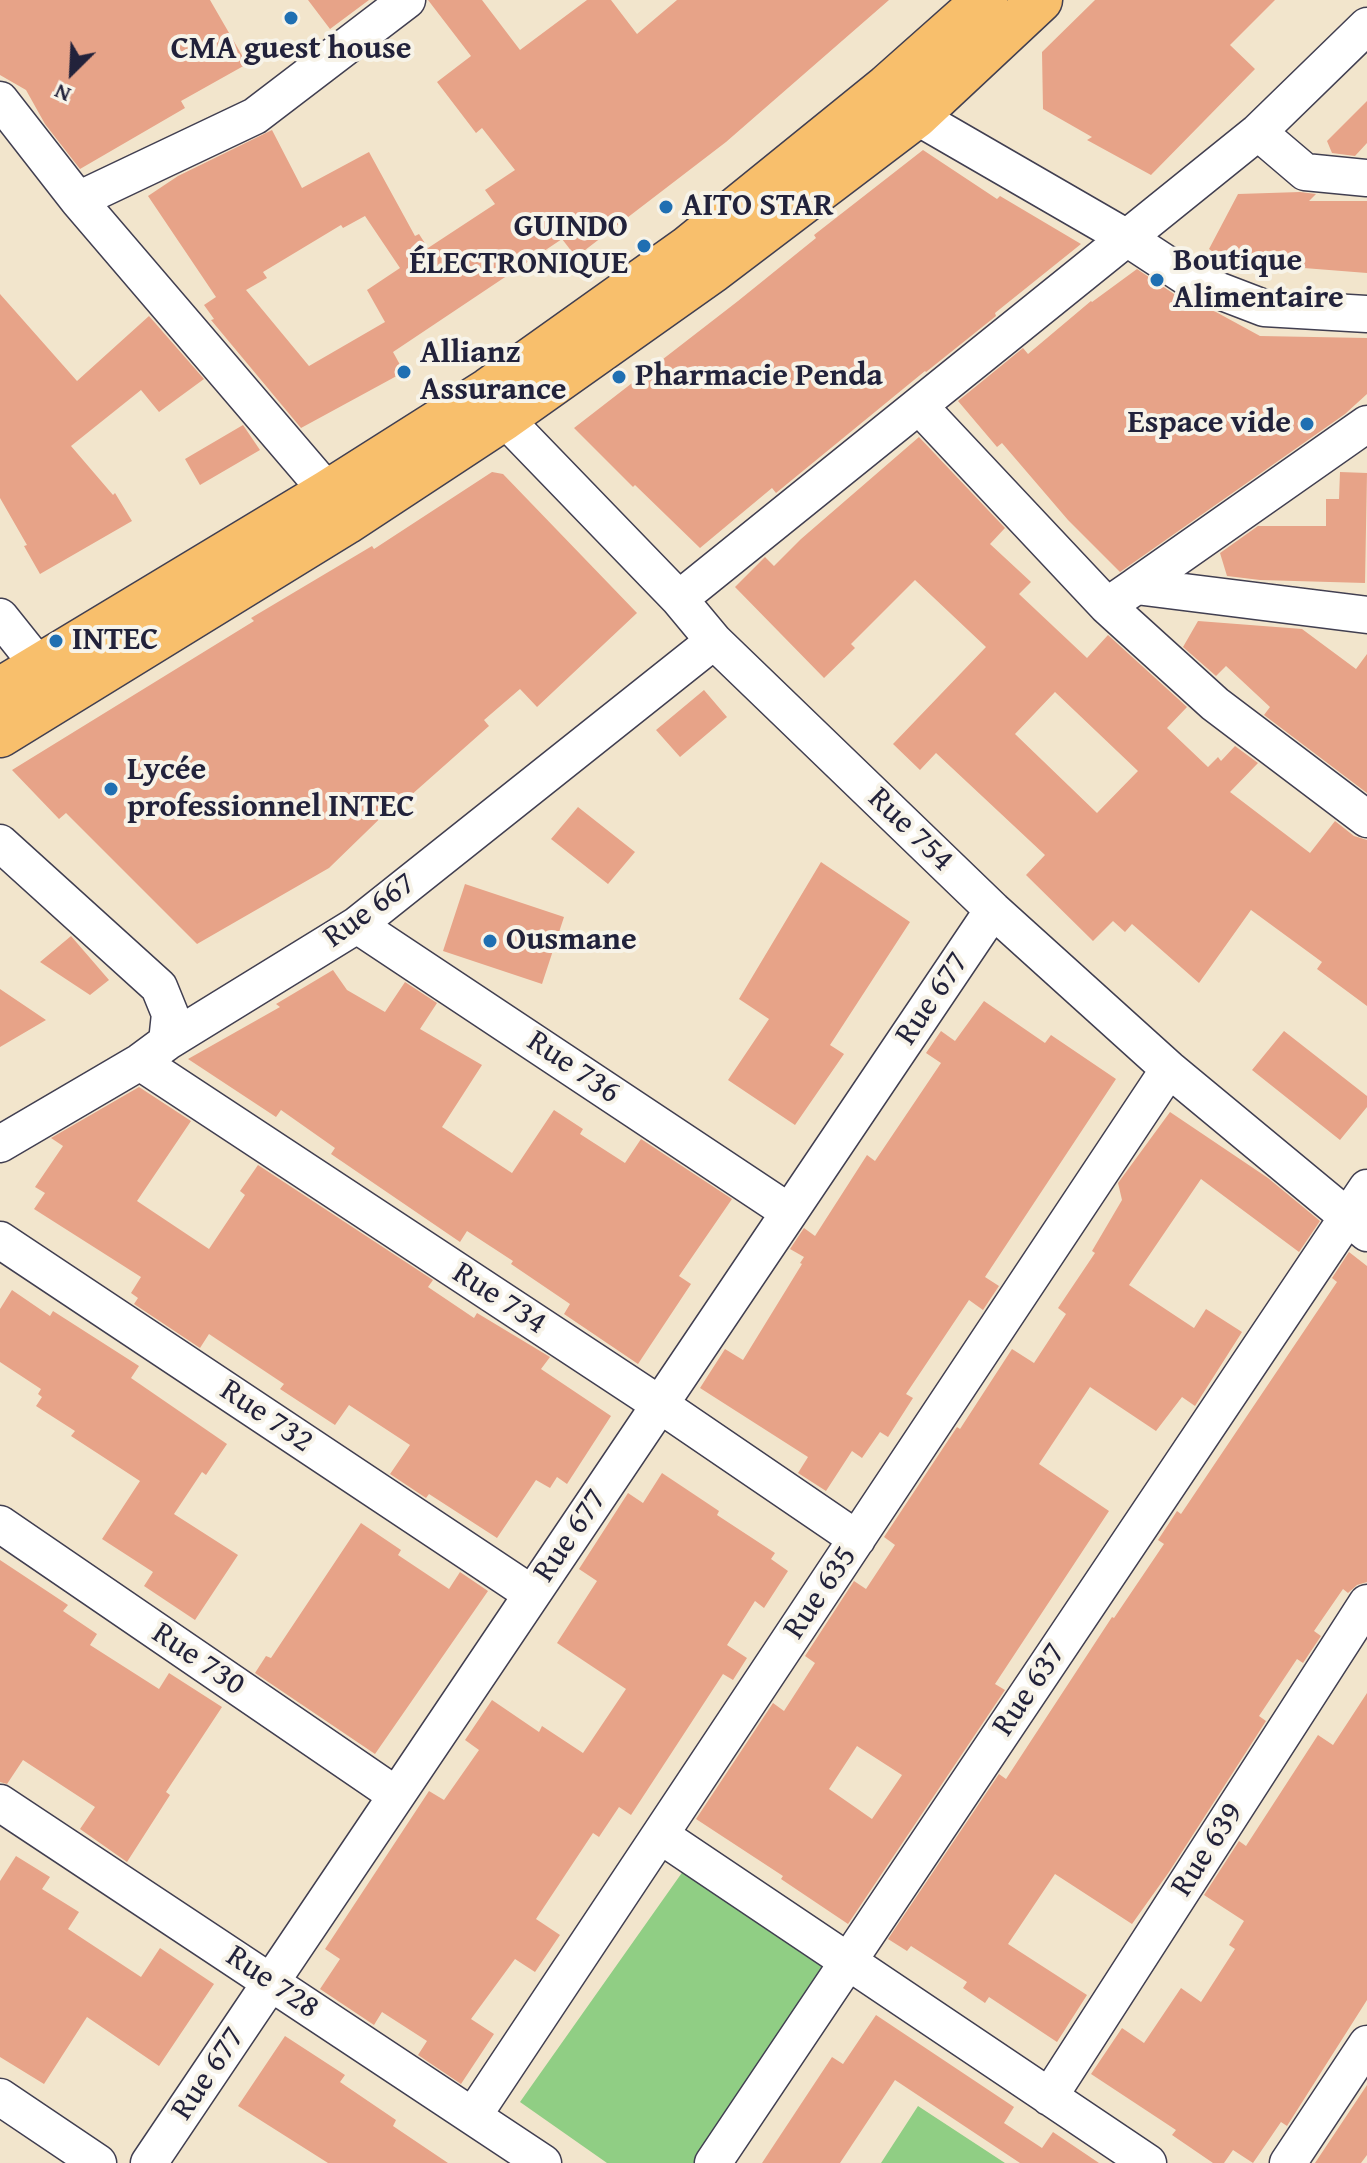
<!DOCTYPE html>
<meta charset="utf-8">
<style>
body{margin:0}
#map{position:relative;width:1367px;height:2163px;overflow:hidden;background:#f2e5cc;font-family:"Gentium Book Plus",serif}
canvas{display:block}
.north{position:absolute;left:32px;top:32px;width:80px;height:80px;-webkit-text-stroke:6px #f7f3e8;paint-order:stroke;rotate:204deg;font-size:22px;font-weight:700;line-height:32px;text-align:center;color:#22223b}
.north::after{content:'';display:block;margin:auto;width:28px;height:36px;background:#22223b;clip-path:polygon(50% 0,100% 100%,50% 72%,0 100%)}
</style>
<div id="map">
<canvas width="1367" height="2163"></canvas>
<div class="north">N</div>
</div>
<script>
const g = document.querySelector('canvas').getContext('2d');
g.lineJoin = 'round';
function fill(path, color) { g.fillStyle = color; g.fill(path, 'evenodd'); }
function trace(path, color, width, dash) { g.strokeStyle = color; g.lineWidth = width; g.lineCap = dash ? 'butt' : 'round'; g.setLineDash(dash || []); g.stroke(path); }
function drawText(font, color, halo, rows, align = 'center') {
  g.font = font + ' "Gentium Book Plus",serif'; g.lineWidth = 8; g.setLineDash([]); g.textBaseline = 'middle'; g.strokeStyle = halo; g.fillStyle = color; for (const [text, x, y, turn = 0] of rows) {
    g.save(); g.translate(x, y); g.rotate((+turn || 0) * Math.PI / 180); g.textAlign = isNaN(turn) ? turn : align; if (halo) g.strokeText(text, 0, 0); g.fillText(text, 0, 0); g.restore();
  }
}
const green = new Path2D(`
 M 686,1867 L 835,1971 L 699,2163 L 607,2163 L 520,2102 Z
 M 918,2106 L 1005,2163 L 881,2163 Z`);
const building = new Path2D(`
 M 0,0 L 210,0 L 247,64 L 181,101 L 185,108 L 80,169 L 45,124 L 26,90 L 0,75 Z
 M 308,0 L 369,0 L 330,29 Z
 M 428,0 L 482,0 L 520,50 L 587,0 L 611,0 L 637,34 L 677,0 L 889,0 L 726,142 L 576,257 L 562,239 L 393,352 L 404,372 L 301,428 L 211,320 L 214,319 L 204,305 L 216,297 L 148,196 L 178,176 L 272,130 L 302,188 L 369,152 L 415,236 L 419,234 L 428,248 L 495,204 L 485,190 L 515,170 L 482,128 L 476,133 L 437,82 L 471,56 ZM 365,216 L 400,268 L 367,290 L 385,322 L 309,366 L 246,290 L 267,278 L 263,272 L 341,225 L 343,228 Z
 M 1095,0 L 1275,0 L 1230,45 L 1255,69 L 1151,175 L 1087,140 L 1092,137 L 1043,109 L 1042,52 Z
 M 1367,101 L 1367,143 L 1355,156 L 1332,153 L 1327,141 Z
 M 923,150 L 997,199 L 1000,196 L 1081,244 L 995,313 L 996,316 L 926,372 L 925,371 L 776,493 L 772,488 L 700,548 L 635,485 L 633,487 L 574,428 L 738,301 L 816,238 L 814,235 Z
 M 1300,192 L 1316,194 L 1309,201 L 1367,201 L 1367,273 L 1228,262 L 1209,249 L 1238,194 Z
 M 1137,269 L 1180,298 L 1216,312 L 1260,336 L 1367,338 L 1367,394 L 1345,414 L 1120,572 L 1068,520 L 1002,443 L 997,447 L 958,401 L 1023,348 L 1028,354 L 1091,301 L 1092,302 Z
 M 0,294 L 77,381 L 149,316 L 204,379 L 159,412 L 141,390 L 71,446 L 113,495 L 115,493 L 132,521 L 40,574 L 24,546 L 27,545 L 0,498 Z
 M 243,425 L 260,450 L 200,485 L 185,459 Z
 M 919,437 L 1005,528 L 990,544 L 1031,582 L 1019,594 L 1087,658 L 1108,635 L 1187,707 L 1167,728 L 1208,767 L 1218,757 L 1221,761 L 1235,746 L 1258,763 L 1230,792 L 1310,853 L 1335,821 L 1354,836 L 1367,840 L 1367,1006 L 1317,969 L 1322,962 L 1251,910 L 1199,983 L 1132,924 L 1125,932 L 1113,921 L 1093,941 L 1026,875 L 1045,855 L 936,753 L 920,770 L 893,744 L 986,647 L 915,580 L 851,644 L 855,648 L 824,678 L 735,587 L 765,557 L 774,566 L 801,539 ZM 1055,692 L 1138,771 L 1097,813 L 1015,734 Z
 M 492,472 L 503,474 L 637,613 L 537,707 L 520,689 L 484,720 L 489,726 L 401,804 L 398,801 L 329,868 L 197,944 L 66,813 L 59,819 L 12,770 L 254,621 L 251,618 L 372,546 L 374,549 Z
 M 1340,472 L 1367,473 L 1365,583 L 1260,580 L 1227,576 L 1220,553 L 1258,526 L 1326,526 L 1326,499 L 1339,499 Z
 M 1198,621 L 1302,629 L 1356,669 L 1367,654 L 1367,793 L 1264,715 L 1270,707 L 1226,666 L 1216,676 L 1183,647 Z
 M 704,690 L 727,717 L 680,757 L 656,730 Z
 M 578,807 L 635,852 L 608,884 L 551,839 Z
 M 821,862 L 910,922 L 830,1045 L 844,1054 L 795,1125 L 728,1080 L 769,1019 L 739,999 Z
 M 465,884 L 564,917 L 542,984 L 443,951 Z
 M 71,936 L 109,980 L 90,995 L 40,962 Z
 M 333,970 L 347,990 L 385,1012 L 405,982 L 437,1003 L 420,1029 L 482,1065 L 442,1127 L 512,1173 L 554,1110 L 583,1129 L 580,1134 L 625,1163 L 641,1139 L 732,1199 L 679,1276 L 691,1284 L 638,1364 L 564,1314 L 570,1304 L 511,1264 L 513,1261 L 467,1231 L 460,1242 L 331,1154 L 335,1148 L 281,1110 L 276,1117 L 188,1059 L 280,1007 L 276,1004 Z
 M 0,989 L 46,1020 L 0,1047 Z
 M 984,1001 L 1045,1043 L 1051,1035 L 1116,1079 L 985,1277 L 999,1286 L 983,1310 L 969,1300 L 906,1394 L 913,1398 L 888,1437 L 880,1432 L 862,1458 L 852,1451 L 826,1491 L 798,1473 L 808,1457 L 700,1388 L 725,1349 L 743,1360 L 802,1264 L 800,1263 L 804,1257 L 790,1249 L 804,1228 L 815,1236 L 867,1155 L 875,1161 L 941,1063 L 926,1053 L 941,1031 L 955,1041 Z
 M 1284,1031 L 1367,1096 L 1367,1107 L 1340,1140 L 1252,1070 Z
 M 139,1087 L 191,1121 L 137,1201 L 209,1249 L 245,1195 L 240,1191 L 258,1165 L 433,1280 L 428,1287 L 474,1318 L 477,1313 L 550,1357 L 541,1369 L 611,1416 L 567,1484 L 557,1477 L 550,1488 L 536,1480 L 497,1538 L 429,1494 L 426,1498 L 390,1474 L 410,1445 L 349,1405 L 335,1425 L 280,1389 L 284,1384 L 209,1334 L 200,1348 L 134,1304 L 138,1298 L 131,1293 L 141,1277 L 34,1209 L 45,1193 L 35,1187 L 63,1146 L 51,1138 Z
 M 1170,1112 L 1268,1178 L 1320,1221 L 1299,1252 L 1201,1179 L 1129,1285 L 1194,1328 L 1206,1309 L 1242,1332 L 1195,1406 L 1182,1397 L 1156,1431 L 1090,1387 L 1039,1464 L 1109,1511 L 995,1684 L 1005,1690 L 848,1924 L 781,1879 L 783,1876 L 696,1819 L 773,1703 L 784,1711 L 815,1663 L 805,1656 L 854,1581 L 866,1589 L 895,1545 L 884,1537 L 957,1427 L 960,1429 L 1012,1349 L 1034,1363 L 1066,1314 L 1058,1308 L 1095,1253 L 1092,1251 L 1122,1200 L 1118,1183 ZM 857,1746 L 902,1775 L 872,1819 L 829,1789 Z
 M 1349,1252 L 1367,1266 L 1367,1582 L 1357,1585 L 1348,1593 L 1343,1589 L 1314,1631 L 1321,1636 L 1303,1663 L 1297,1659 L 1259,1716 L 1266,1721 L 1169,1872 L 1132,1924 L 1055,1874 L 1008,1944 L 1087,1995 L 1057,2042 L 989,1997 L 985,2003 L 963,1988 L 967,1982 L 911,1946 L 907,1951 L 888,1939 L 999,1774 L 1006,1779 L 1112,1617 L 1114,1618 L 1164,1544 L 1158,1540 L 1177,1511 L 1181,1514 L 1337,1282 L 1332,1278 Z
 M 12,1290 L 50,1316 L 53,1311 L 139,1366 L 131,1378 L 227,1444 L 206,1475 L 202,1472 L 174,1514 L 238,1555 L 195,1620 L 144,1586 L 153,1572 L 102,1539 L 140,1481 L 71,1436 L 75,1431 L 36,1406 L 42,1397 L 38,1394 L 41,1389 L 0,1362 L 0,1309 Z
 M 662,1473 L 719,1511 L 717,1515 L 775,1553 L 771,1559 L 788,1571 L 764,1608 L 755,1601 L 727,1645 L 747,1658 L 733,1680 L 723,1674 L 631,1815 L 619,1807 L 599,1837 L 593,1833 L 536,1919 L 560,1935 L 535,1972 L 515,1959 L 471,2019 L 494,2034 L 461,2084 L 418,2055 L 427,2041 L 382,2012 L 374,2025 L 320,1989 L 340,1959 L 325,1949 L 429,1791 L 444,1800 L 479,1750 L 465,1740 L 492,1700 L 539,1732 L 542,1726 L 583,1753 L 626,1689 L 557,1643 L 597,1581 L 579,1569 L 628,1493 L 643,1503 Z
 M 361,1523 L 401,1550 L 398,1555 L 449,1589 L 460,1572 L 488,1591 L 375,1754 L 255,1673 L 266,1656 L 271,1658 Z
 M 0,1560 L 68,1605 L 63,1611 L 97,1634 L 90,1645 L 159,1689 L 169,1673 L 222,1707 L 166,1792 L 170,1795 L 127,1862 L 80,1829 L 95,1807 L 23,1760 L 7,1784 L 0,1782 Z
 M 1367,1693 L 1367,2000 L 1287,2126 L 1281,2122 L 1253,2163 L 1233,2150 L 1224,2163 L 1213,2163 L 1172,2135 L 1176,2130 L 1091,2074 L 1122,2028 L 1144,2043 L 1181,1988 L 1201,2002 L 1235,1949 L 1229,1945 L 1244,1921 L 1204,1895 L 1239,1841 L 1246,1846 L 1318,1735 L 1333,1745 Z
 M 16,1856 L 50,1877 L 42,1889 L 79,1912 L 68,1929 L 141,1977 L 160,1948 L 214,1984 L 159,2066 L 87,2017 L 44,2084 L 0,2057 L 0,1881 Z
 M 876,2015 L 1014,2107 L 1004,2123 L 1042,2148 L 1053,2132 L 1099,2163 L 1020,2163 L 895,2080 L 840,2163 L 762,2163 L 832,2057 L 843,2064 Z
 M 285,2036 L 345,2075 L 340,2082 L 396,2120 L 393,2126 L 448,2163 L 328,2163 L 238,2106 Z
 M 1367,2085 L 1367,2155 L 1361,2163 L 1315,2163 Z`);
const street = new Path2D(`
 M 897,97 L 916,116 L 1127,238 L 1191,280 L 1264,308 L 1367,314
 M 0,100 L 78,200 L 328,492
 M 1258,132 L 1305,172 L 1367,178
 M 78,200 L 255,116 L 407,0
 M 491,395 L 504,418 L 679,599 L 714,641 L 993,910 L 1169,1069 L 1367,1233
 M 919,406 L 1107,606 L 1136,586 L 1367,615
 M 1136,586 L 1367,424
 M 679,599 L 1258,132 L 1367,26
 M 1107,606 L 1215,704 L 1367,819
 M 0,617 L 40,667
 M 0,843 L 159,987 L 170,1014 L 167,1042
 M 357,925 L 789,1212
 M 140,1062 L 659,1404 L 857,1539
 M 0,1144 L 140,1062 L 167,1042 L 357,925 L 714,641
 M 0,1240 L 532,1594
 M 0,1524 L 396,1795
 M 0,1803 L 543,2163
 M 660,1835 L 1148,2163
 M 0,2097 L 98,2163
 M 1049,2097 L 1367,1603
 M 473,2116 L 1169,1069
 M 149,2163 L 993,910
 M 713,2163 L 1367,1188
 M 1288,2163 L 1367,2044`);
const primary = new Path2D(`
 M 0,690 L 328,492 L 489,390 L 687,249 L 887,87 L 985,0
 M 0,735 L 346,522 L 504,418 L 713,270 L 916,116 L 1040,0`);
const markers = [
 [291,18,8,"#1f6fb2"],
 [666,207,8,"#1f6fb2"],
 [644,246,8,"#1f6fb2"],
 [1157,280,8,"#1f6fb2"],
 [404,372,8,"#1f6fb2"],
 [619,377,8,"#1f6fb2"],
 [1307,424,8,"#1f6fb2"],
 [56,641,8,"#1f6fb2"],
 [111,789,8,"#1f6fb2"],
 [490,941,8,"#1f6fb2"]
];
const poiNames = [
 ["CMA guest house",291,50,"center"],
 ["AITO STAR",682,207],
 ["GUINDO",628,228,"right"],
 ["ÉLECTRONIQUE",628,265,"right"],
 ["Boutique",1173,262],
 ["Alimentaire",1173,299],
 ["Allianz",420,354],
 ["Assurance",420,391],
 ["Pharmacie Penda",635,377],
 ["Espace vide",1291,424,"right"],
 ["INTEC",72,641],
 ["Lycée",127,771],
 ["professionnel INTEC",127,808],
 ["Ousmane",506,941]
];
const streetNames = [
 ["Rue 754",910,830,44],
 ["Rue 667",370,911,-36],
 ["Rue 677",933,999,-56],
 ["Rue 736",573,1068,34],
 ["Rue 734",499,1299,33],
 ["Rue 732",266,1417,34],
 ["Rue 677",571,1536,-56],
 ["Rue 635",821,1593,-56],
 ["Rue 730",198,1660,34],
 ["Rue 637",1030,1690,-56],
 ["Rue 639",1208,1850,-57],
 ["Rue 728",272,1983,34],
 ["Rue 677",209,2074,-56]
];
fill(green, '#90ce84');
fill(building, '#e7a388');
trace(street, '#413f51', 39);
trace(primary, '#413f51', 47);
trace(street, '#fff', 36);
trace(primary, '#f8bf6c', 44);
for (const [x, y, r, color] of markers) { const dot = new Path2D(); dot.arc(x, y, r, 0, 2 * Math.PI); g.fillStyle = color; g.fill(dot); trace(dot, '#f7f3e8', 3); }
drawText('bold 32px', '#22223b', '#f7f3e8', poiNames, 'left');
drawText('32px', '#22223b', '#f7f3e8', streetNames);
</script>
